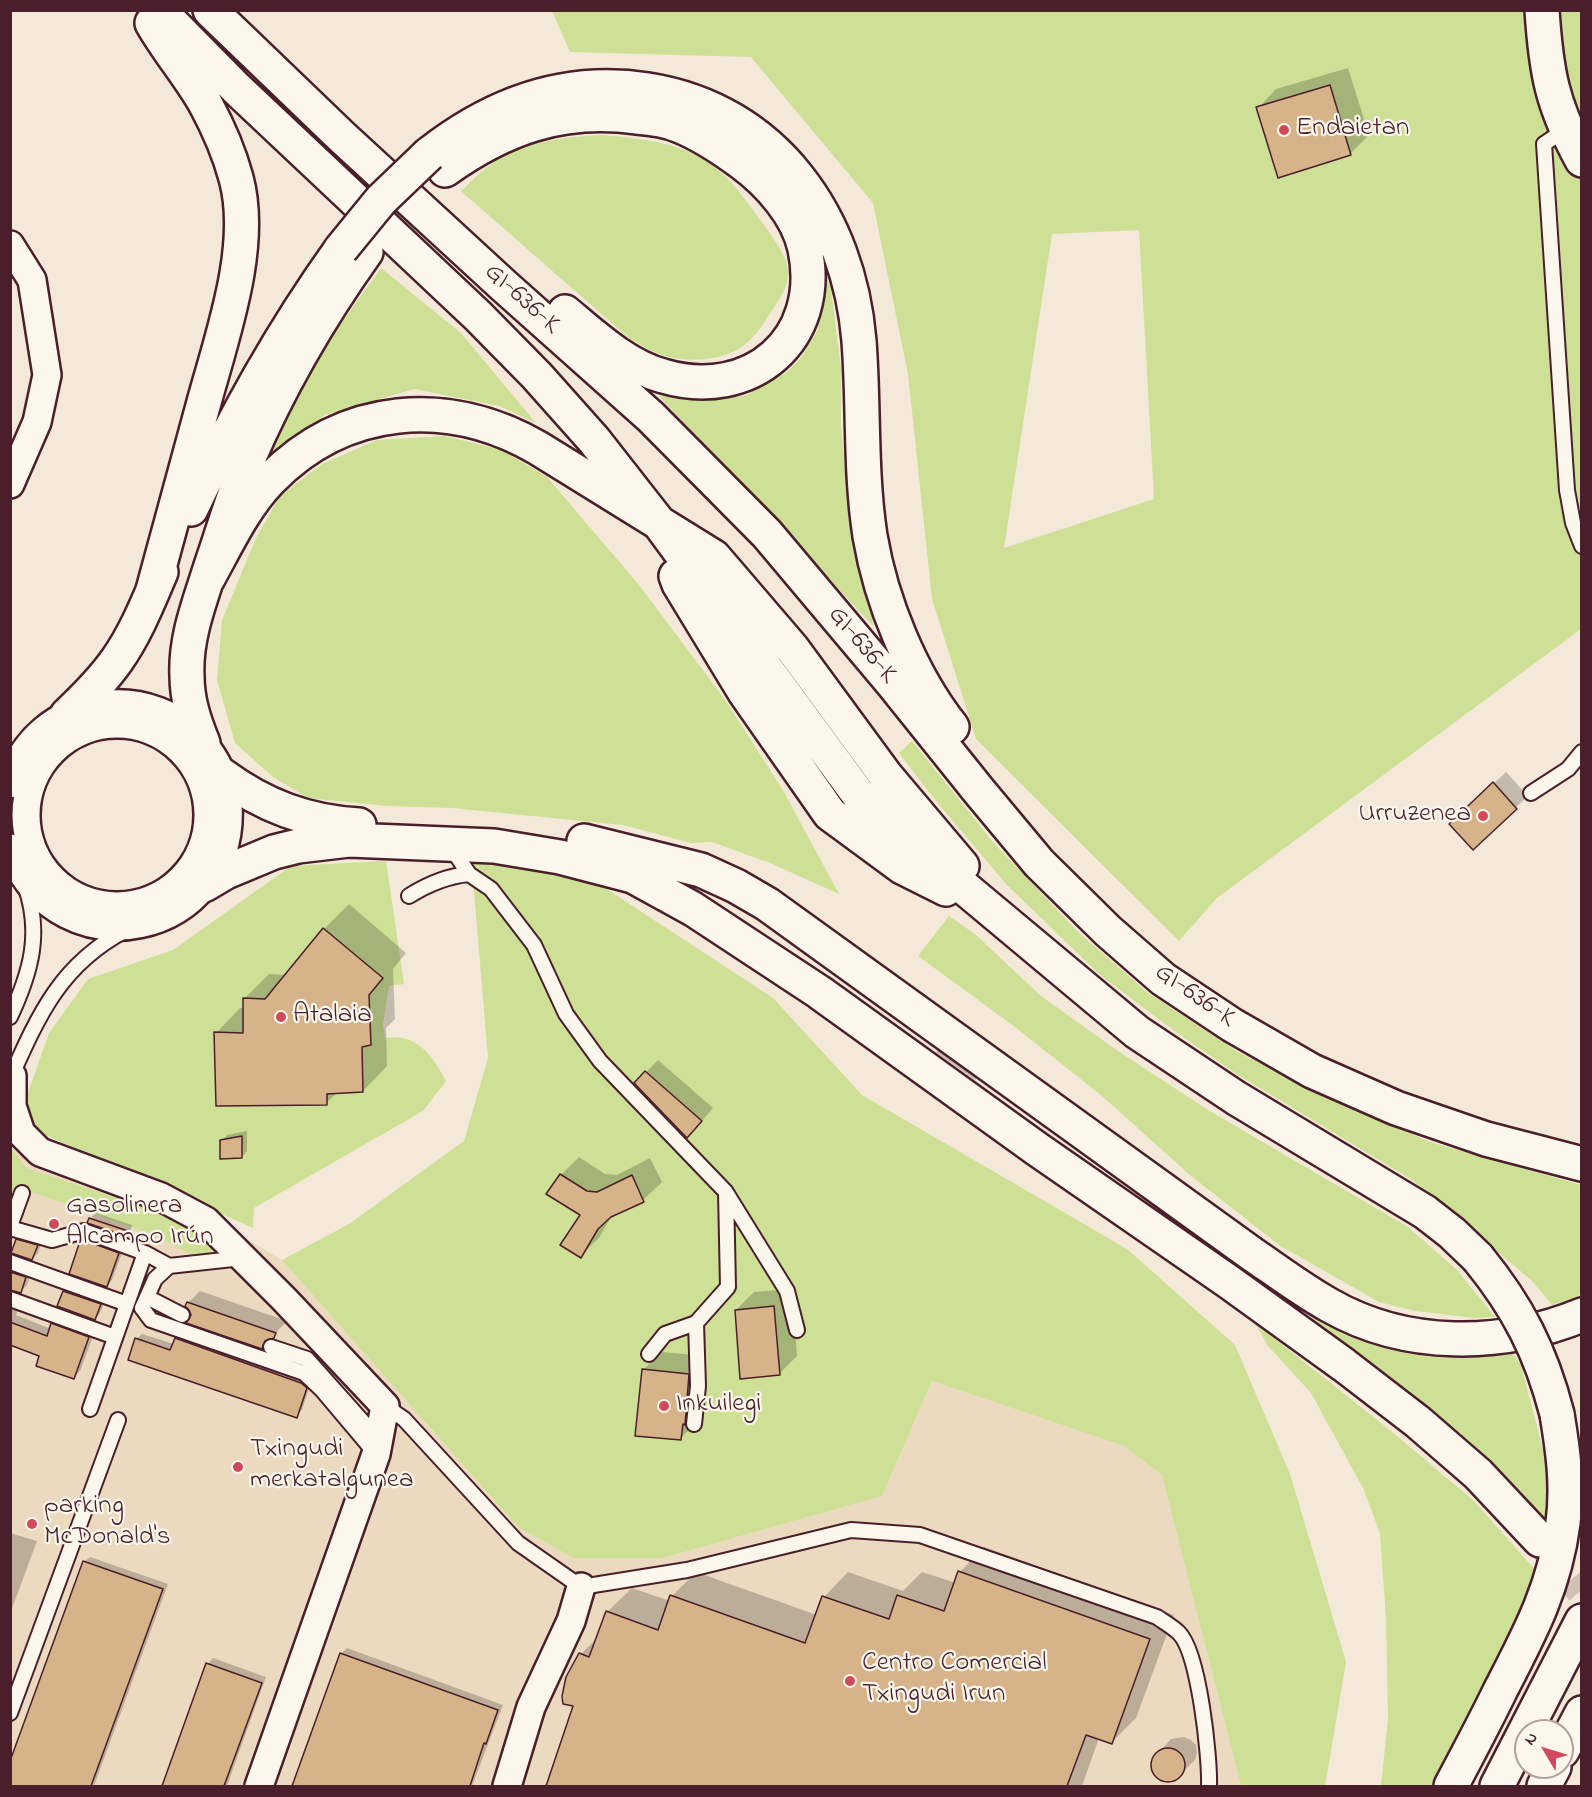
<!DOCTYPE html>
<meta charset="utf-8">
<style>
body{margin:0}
#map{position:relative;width:1592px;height:1797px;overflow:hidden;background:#f4e9d8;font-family:"Indie Flower",sans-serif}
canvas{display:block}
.frame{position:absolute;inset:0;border:12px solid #4a1f2b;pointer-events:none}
.north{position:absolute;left:1514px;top:1719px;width:60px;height:60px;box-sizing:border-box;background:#fbf7ec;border:2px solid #b4a19f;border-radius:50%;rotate:308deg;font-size:16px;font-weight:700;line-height:24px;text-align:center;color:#4a1f2b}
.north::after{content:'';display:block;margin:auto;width:21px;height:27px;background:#d1495b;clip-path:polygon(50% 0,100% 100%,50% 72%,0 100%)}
</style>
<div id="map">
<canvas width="1592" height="1797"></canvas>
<div class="frame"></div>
<div class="north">N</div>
</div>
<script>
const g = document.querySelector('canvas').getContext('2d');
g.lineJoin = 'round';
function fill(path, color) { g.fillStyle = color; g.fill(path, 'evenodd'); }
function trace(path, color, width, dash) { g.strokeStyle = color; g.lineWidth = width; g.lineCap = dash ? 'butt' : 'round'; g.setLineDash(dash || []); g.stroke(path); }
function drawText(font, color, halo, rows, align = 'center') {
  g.font = font + ' "Indie Flower",sans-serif'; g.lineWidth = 4.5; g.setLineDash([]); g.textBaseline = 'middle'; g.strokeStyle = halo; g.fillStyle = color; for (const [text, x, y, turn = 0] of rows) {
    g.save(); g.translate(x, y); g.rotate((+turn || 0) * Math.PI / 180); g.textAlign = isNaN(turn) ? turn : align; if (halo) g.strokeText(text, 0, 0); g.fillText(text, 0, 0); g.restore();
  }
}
const built = new Path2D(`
 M 10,1144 L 244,1237 L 282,1260 L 518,1527 L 663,1558 L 882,1496 L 932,1381 L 1124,1446 L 1162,1474 L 1241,1786 L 11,1786 Z`);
const green = new Path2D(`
 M 552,11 L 1581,11 L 1581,629 L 1217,898 L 1179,941 L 976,739 L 932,599 L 908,374 L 873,203 L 751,57 L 570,52 ZM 1139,230 L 1154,499 L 1004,548 L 1052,234 Z
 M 602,135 C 642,139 686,142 718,170 C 735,184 748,204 762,222 C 770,234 787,255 788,270 C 789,286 780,299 771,312 C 765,322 758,332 749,341 C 726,363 683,364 654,352 C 646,349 638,343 630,339 L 461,191 C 472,181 484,168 497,160 C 529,141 565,137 602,135 Z
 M 826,265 L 829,273 L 841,369 L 841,424 L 849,519 L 874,627 L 659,396 L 724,399 L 747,395 L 770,380 L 786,373 L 800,359 L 817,331 L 824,304 Z
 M 381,268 L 461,333 L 536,423 L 499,406 L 414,389 L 325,415 L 264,460 L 321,351 Z
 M 445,436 L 502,450 L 547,477 L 639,585 L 726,701 L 784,792 L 839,894 L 770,863 L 712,842 L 691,843 L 623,825 L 452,808 L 388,806 L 308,798 L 273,777 L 235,743 L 217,680 L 222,620 L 256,538 L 280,496 L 322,464 L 377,440 Z
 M 912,741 L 993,842 L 1077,931 L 1147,992 L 1238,1052 L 1322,1095 L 1430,1142 L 1581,1185 L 1581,1294 L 1575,1298 L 1552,1305 L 1531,1280 L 1412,1180 L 1235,1073 L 1173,1030 L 1099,974 L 1006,884 L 936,801 L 899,753 Z
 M 471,856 L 590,878 L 773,998 L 862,1095 L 1127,1249 L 1235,1345 L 1290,1474 L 1346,1662 L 1325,1786 L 1241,1786 L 1162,1475 L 1124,1446 L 932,1381 L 882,1496 L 663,1558 L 574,1558 L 518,1527 L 282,1260 L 349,1224 L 464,1141 L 488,1058 Z
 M 386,861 L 404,984 L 389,986 L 383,1024 L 385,1038 C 417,1033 432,1055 446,1081 L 423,1111 L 254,1208 L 253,1228 L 32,1129 L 24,1104 L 49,1033 L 88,979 L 173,950 L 291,866 Z
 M 949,916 L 975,934 L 1041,996 L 1118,1051 L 1208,1110 L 1408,1227 L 1457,1270 L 1495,1317 L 1475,1318 L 1415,1311 L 1379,1302 L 1279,1245 L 1190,1175 L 1102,1096 L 1015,1027 L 918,956 Z
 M 11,1148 L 26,1168 L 175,1217 L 212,1243 L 212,1251 L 199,1258 L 148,1233 L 15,1186 L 11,1197 Z
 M 1304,1315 L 1369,1339 L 1443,1356 L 1512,1352 L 1521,1365 L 1546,1462 L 1546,1526 L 1375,1371 Z
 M 1255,1323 L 1391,1431 L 1473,1500 L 1537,1572 L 1534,1595 L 1441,1786 L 1381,1786 L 1388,1718 L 1386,1619 L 1380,1533 L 1363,1488 L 1311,1393 L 1268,1346 Z`);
const shadow = new Path2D(`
 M 1348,68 L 1369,135 L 1350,154 L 1258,108 L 1276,89 Z
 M 1506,772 L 1528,796 L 1473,848 L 1463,812 Z
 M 349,904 L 406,953 L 393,969 L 395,1019 L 386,1028 L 387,1066 L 363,1091 L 338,1092 L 326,1103 L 216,1033 L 240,1008 L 245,1009 L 245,998 L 269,974 L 286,975 L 324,929 Z
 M 943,1045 L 982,1073 L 975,1080 L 936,1052 Z
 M 658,1060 L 713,1108 L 699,1124 L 636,1083 Z
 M 247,1131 L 247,1151 L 242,1157 L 222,1141 L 227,1135 Z
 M 579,1157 L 605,1174 L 617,1175 L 650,1158 L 662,1182 L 643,1200 L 612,1215 L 599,1238 L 580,1256 L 582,1214 L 561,1175 Z
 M 96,1213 L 132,1225 L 131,1229 L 125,1235 L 90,1219 Z
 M 23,1234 L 42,1240 L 38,1253 L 32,1259 L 17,1240 Z
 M 88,1236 L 124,1248 L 112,1280 L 107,1286 L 82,1242 Z
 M 10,1266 L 32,1271 L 27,1285 L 20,1292 L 10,1289 Z
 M 70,1286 L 106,1299 L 100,1313 L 95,1319 L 59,1306 L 64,1291 Z
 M 792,1289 L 797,1356 L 779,1374 L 736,1310 L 754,1292 Z
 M 200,1291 L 287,1321 L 262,1347 L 193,1314 L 188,1303 Z
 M 10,1299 L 20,1304 L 16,1315 L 51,1329 L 59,1318 L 95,1331 L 80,1371 L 73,1378 L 41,1355 L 10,1344 Z
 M 181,1333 L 311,1382 L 302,1410 L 296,1416 L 136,1339 L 142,1334 L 174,1344 L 176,1339 Z
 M 662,1352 L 706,1356 L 703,1405 L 700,1408 L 699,1420 L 680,1439 L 643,1370 Z
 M 10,1533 L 37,1541 L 10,1614 Z
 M 984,1547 L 1174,1615 L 1136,1718 L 1112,1742 L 1099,1738 L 1082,1786 L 548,1786 L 575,1705 L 581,1654 L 599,1636 L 607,1612 L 632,1588 L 670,1601 L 672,1596 L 696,1572 L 817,1615 L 824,1597 L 848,1572 L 903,1591 L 922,1572 L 956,1583 L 960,1572 Z
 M 90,1557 L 168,1584 L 94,1786 L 10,1786 L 10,1765 L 84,1562 Z
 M 347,1648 L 503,1705 L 472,1786 L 293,1786 L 341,1654 Z
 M 213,1658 L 266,1677 L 227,1786 L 163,1786 L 208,1664 Z
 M 1184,1737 L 1191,1740 L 1196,1745 L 1197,1753 L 1195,1760 L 1172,1782 L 1160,1779 L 1152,1769 L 1154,1758 L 1171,1739 Z`);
const building = new Path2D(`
 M 1330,85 L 1351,155 L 1278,178 L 1256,107 Z
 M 1493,782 L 1517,809 L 1473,850 L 1449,824 Z
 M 323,928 L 383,978 L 369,995 L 371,1045 L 362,1047 L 363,1092 L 327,1094 L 327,1105 L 216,1106 L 214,1032 L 243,1033 L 243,998 L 265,999 Z
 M 645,1071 L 702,1121 L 687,1138 L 634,1083 Z
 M 242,1136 L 242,1158 L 220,1159 L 220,1140 Z
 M 560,1174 L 587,1191 L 597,1192 L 632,1175 L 644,1202 L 611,1217 L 598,1229 L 581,1258 L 560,1245 L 580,1215 L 546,1194 Z
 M 89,1218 L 128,1231 L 126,1236 L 87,1223 Z
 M 16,1239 L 38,1245 L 32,1260 L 11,1253 Z
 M 84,1240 L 119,1253 L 107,1287 L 69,1274 L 80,1241 Z
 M 10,1272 L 26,1277 L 21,1293 L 10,1290 Z
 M 63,1291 L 101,1304 L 95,1320 L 57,1306 Z
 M 187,1302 L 276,1333 L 274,1338 L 265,1341 L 262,1349 L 186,1323 L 191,1315 L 189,1310 L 185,1306 Z
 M 774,1306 L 780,1375 L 740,1379 L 735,1310 Z
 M 10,1322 L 47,1336 L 51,1323 L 89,1337 L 74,1379 L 36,1366 L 39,1356 L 10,1345 Z
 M 135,1338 L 170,1350 L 175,1338 L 301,1383 L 307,1388 L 297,1418 L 128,1360 Z
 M 642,1369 L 689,1374 L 685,1425 L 683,1424 L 681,1440 L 635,1436 Z
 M 83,1561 L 163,1589 L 91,1786 L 10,1786 L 10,1761 Z
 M 958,1571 L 1150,1639 L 1112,1744 L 1086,1735 L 1067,1786 L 546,1786 L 573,1706 L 563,1704 L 562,1696 L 566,1677 L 579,1653 L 589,1657 L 606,1611 L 658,1630 L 670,1595 L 805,1643 L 822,1596 L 889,1619 L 897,1595 L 944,1611 Z
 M 340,1653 L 498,1710 L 486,1744 L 484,1743 L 470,1786 L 292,1786 Z
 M 206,1663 L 262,1683 L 224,1786 L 162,1786 Z
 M1151 1765a17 17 0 1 1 34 0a17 17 0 1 1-34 0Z`);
const highwayTunnel = new Path2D(`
 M 1541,1541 L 1582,1590`);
const lane = new Path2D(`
 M 1566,129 L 1544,144 L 1567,490 L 1573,523 L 1582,546
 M 1531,793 L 1568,769 L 1582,752
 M 450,846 L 469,874 L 491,889 L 534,945 L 566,1014 L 600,1061 L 726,1192 L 728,1287 L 696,1323 L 665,1334 L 649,1354
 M 409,896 C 428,884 447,876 469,874
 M 10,1017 C 31,972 42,933 25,885
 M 10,1079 C 39,1014 61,964 126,930
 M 727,1194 L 787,1291 L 797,1330
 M 10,1226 L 22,1193
 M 10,1228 L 52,1240 L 84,1231 L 145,1253 L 169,1266
 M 242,1258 L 169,1266 L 155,1279 L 142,1308 L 151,1320 L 304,1373 L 322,1390 L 376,1454
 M 10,1262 L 127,1304
 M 147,1297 L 182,1315
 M 10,1299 L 115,1337
 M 271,1347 L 307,1359 L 379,1440
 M 385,1406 L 404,1419 L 518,1543 L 581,1587 L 687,1570 L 851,1530 L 920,1535 L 1157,1617 C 1164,1622 1173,1627 1179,1633 C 1199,1653 1210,1757 1209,1786
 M 90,1409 L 145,1253
 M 694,1424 L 698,1386 L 696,1323
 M 10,1713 L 118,1420`);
const street = new Path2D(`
 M 10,245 L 32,280 L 47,375 L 37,422 L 10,484
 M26 815a91 91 0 1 1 182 0a91 91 0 1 1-182 0Z
 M 10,784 C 34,695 155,675 208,750 C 219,765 227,785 228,805 C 236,935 60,977 10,848
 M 12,1076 L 12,1106 L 21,1133 L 40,1152 L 161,1197 L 206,1221 L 284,1299 L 385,1406 L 376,1454 L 259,1786
 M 507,1786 L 531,1707 L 571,1621 L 581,1587`);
const secondary = new Path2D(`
 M 1542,10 C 1546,72 1552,105 1582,160`);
const highway = new Path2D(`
 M 159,10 L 236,88 L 478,316 L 537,376 L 594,440 L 659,523 L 858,794 L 900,834 L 1137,1032 L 1236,1098 L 1425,1212 L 1452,1233 L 1478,1258
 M 210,10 L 341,136 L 503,285 L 651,417 L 767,534 L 894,685 L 979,791 L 1039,863 L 1108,931 L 1163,979 L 1232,1025 L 1312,1071 L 1396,1108 L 1486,1139 L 1582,1164
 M 152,23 C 168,51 189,75 205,103 C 218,127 229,152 236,178 C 255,247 221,339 203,406 C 186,467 170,529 153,590
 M 429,154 C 494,103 565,77 648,90 C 775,110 849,217 859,341 C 864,406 860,471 870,536 C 881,601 911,675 952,727
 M 445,170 C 504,128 562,107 636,117 C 650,118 667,120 680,126 C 702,135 723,149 742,163 C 769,183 798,215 805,249 C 824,339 751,402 663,376 C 626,366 595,337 565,312
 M 191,509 C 235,416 281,333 341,249
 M 676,576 L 679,584 L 744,691 L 830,814 L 902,867 L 946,889
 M 207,580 C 226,546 243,508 270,480 C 344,404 448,396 538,448 L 714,557 L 792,648 L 886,776 L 962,866
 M 67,715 C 85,698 103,680 117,660 C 136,633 148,602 161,572
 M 203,743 C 194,721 187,700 187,676 C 185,638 200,601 211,566 C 223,531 233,496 247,462 C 279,387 319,318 366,252
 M 222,775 C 264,806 307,822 359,825
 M 584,841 L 701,870 L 736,886 L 767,904 L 1252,1254 C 1277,1271 1302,1290 1329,1305 C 1406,1349 1501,1348 1582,1315
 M 204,885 L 226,872 L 274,852 L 298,846 L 349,840 L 494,846 L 560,857 L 633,876 L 693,909 L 819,992 L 1037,1149 L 1229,1282 L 1344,1365 L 1418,1422 L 1478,1474 L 1540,1540
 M 1562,1751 L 1582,1713
 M 1451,1786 C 1468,1754 1485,1722 1501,1689 C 1530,1633 1555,1586 1563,1523 C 1568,1486 1563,1450 1557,1414
 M 1497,1786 L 1582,1621
 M 1544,1786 L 1554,1767`);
const highwayBridge = new Path2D(`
 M 341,249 L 381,200 L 429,154
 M 1478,1258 C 1518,1307 1541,1352 1557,1414`);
const markers = [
 [1284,130,6,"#d1495b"],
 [1483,816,6,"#d1495b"],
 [281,1017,6,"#d1495b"],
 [54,1224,6,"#d1495b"],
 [664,1406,6,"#d1495b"],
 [238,1467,6,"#d1495b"],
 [32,1524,6,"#d1495b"],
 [850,1681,6,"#d1495b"]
];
const poiNames = [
 ["Endaietan",1296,130],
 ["Urruzenea",1471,816,"right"],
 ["Atalaia",293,1017],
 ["Gasolinera",66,1208],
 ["Alcampo Irún",66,1239],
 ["Inkuilegi",676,1406],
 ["Txingudi",250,1451],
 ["merkatalgunea",250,1482],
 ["parking",44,1508],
 ["McDonald's",44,1539],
 ["Centro Comercial",862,1665],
 ["Txingudi Irun",862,1696]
];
const streetNames = [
 ["GI-636-K",521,300,42],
 ["GI-636-K",861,646,50],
 ["GI-636-K",1194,997,35]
];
fill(built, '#ebd9c0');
fill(green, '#cde095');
fill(shadow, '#0003');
fill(building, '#d6b388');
trace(building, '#4a1f2b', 1.5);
trace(highwayTunnel, '#d2c1b5', 33, [33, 16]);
trace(lane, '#4a1f2b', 18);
trace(street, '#4a1f2b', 32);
trace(secondary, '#4a1f2b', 38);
trace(highway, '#4a1f2b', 38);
trace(lane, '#fbf7ec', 14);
trace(street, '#fbf7ec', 27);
trace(secondary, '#fbf7ec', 33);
trace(highway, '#fbf7ec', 33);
trace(highwayBridge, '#4a1f2b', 38, []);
trace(highwayBridge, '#fbf7ec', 33);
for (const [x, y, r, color] of markers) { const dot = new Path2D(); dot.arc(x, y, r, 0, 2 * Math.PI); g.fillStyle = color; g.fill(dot); trace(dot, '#fbf7ec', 2); }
drawText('27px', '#4a1f2b', '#fbf7ec', poiNames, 'left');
drawText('27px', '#4a1f2b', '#fbf7ec', streetNames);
</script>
